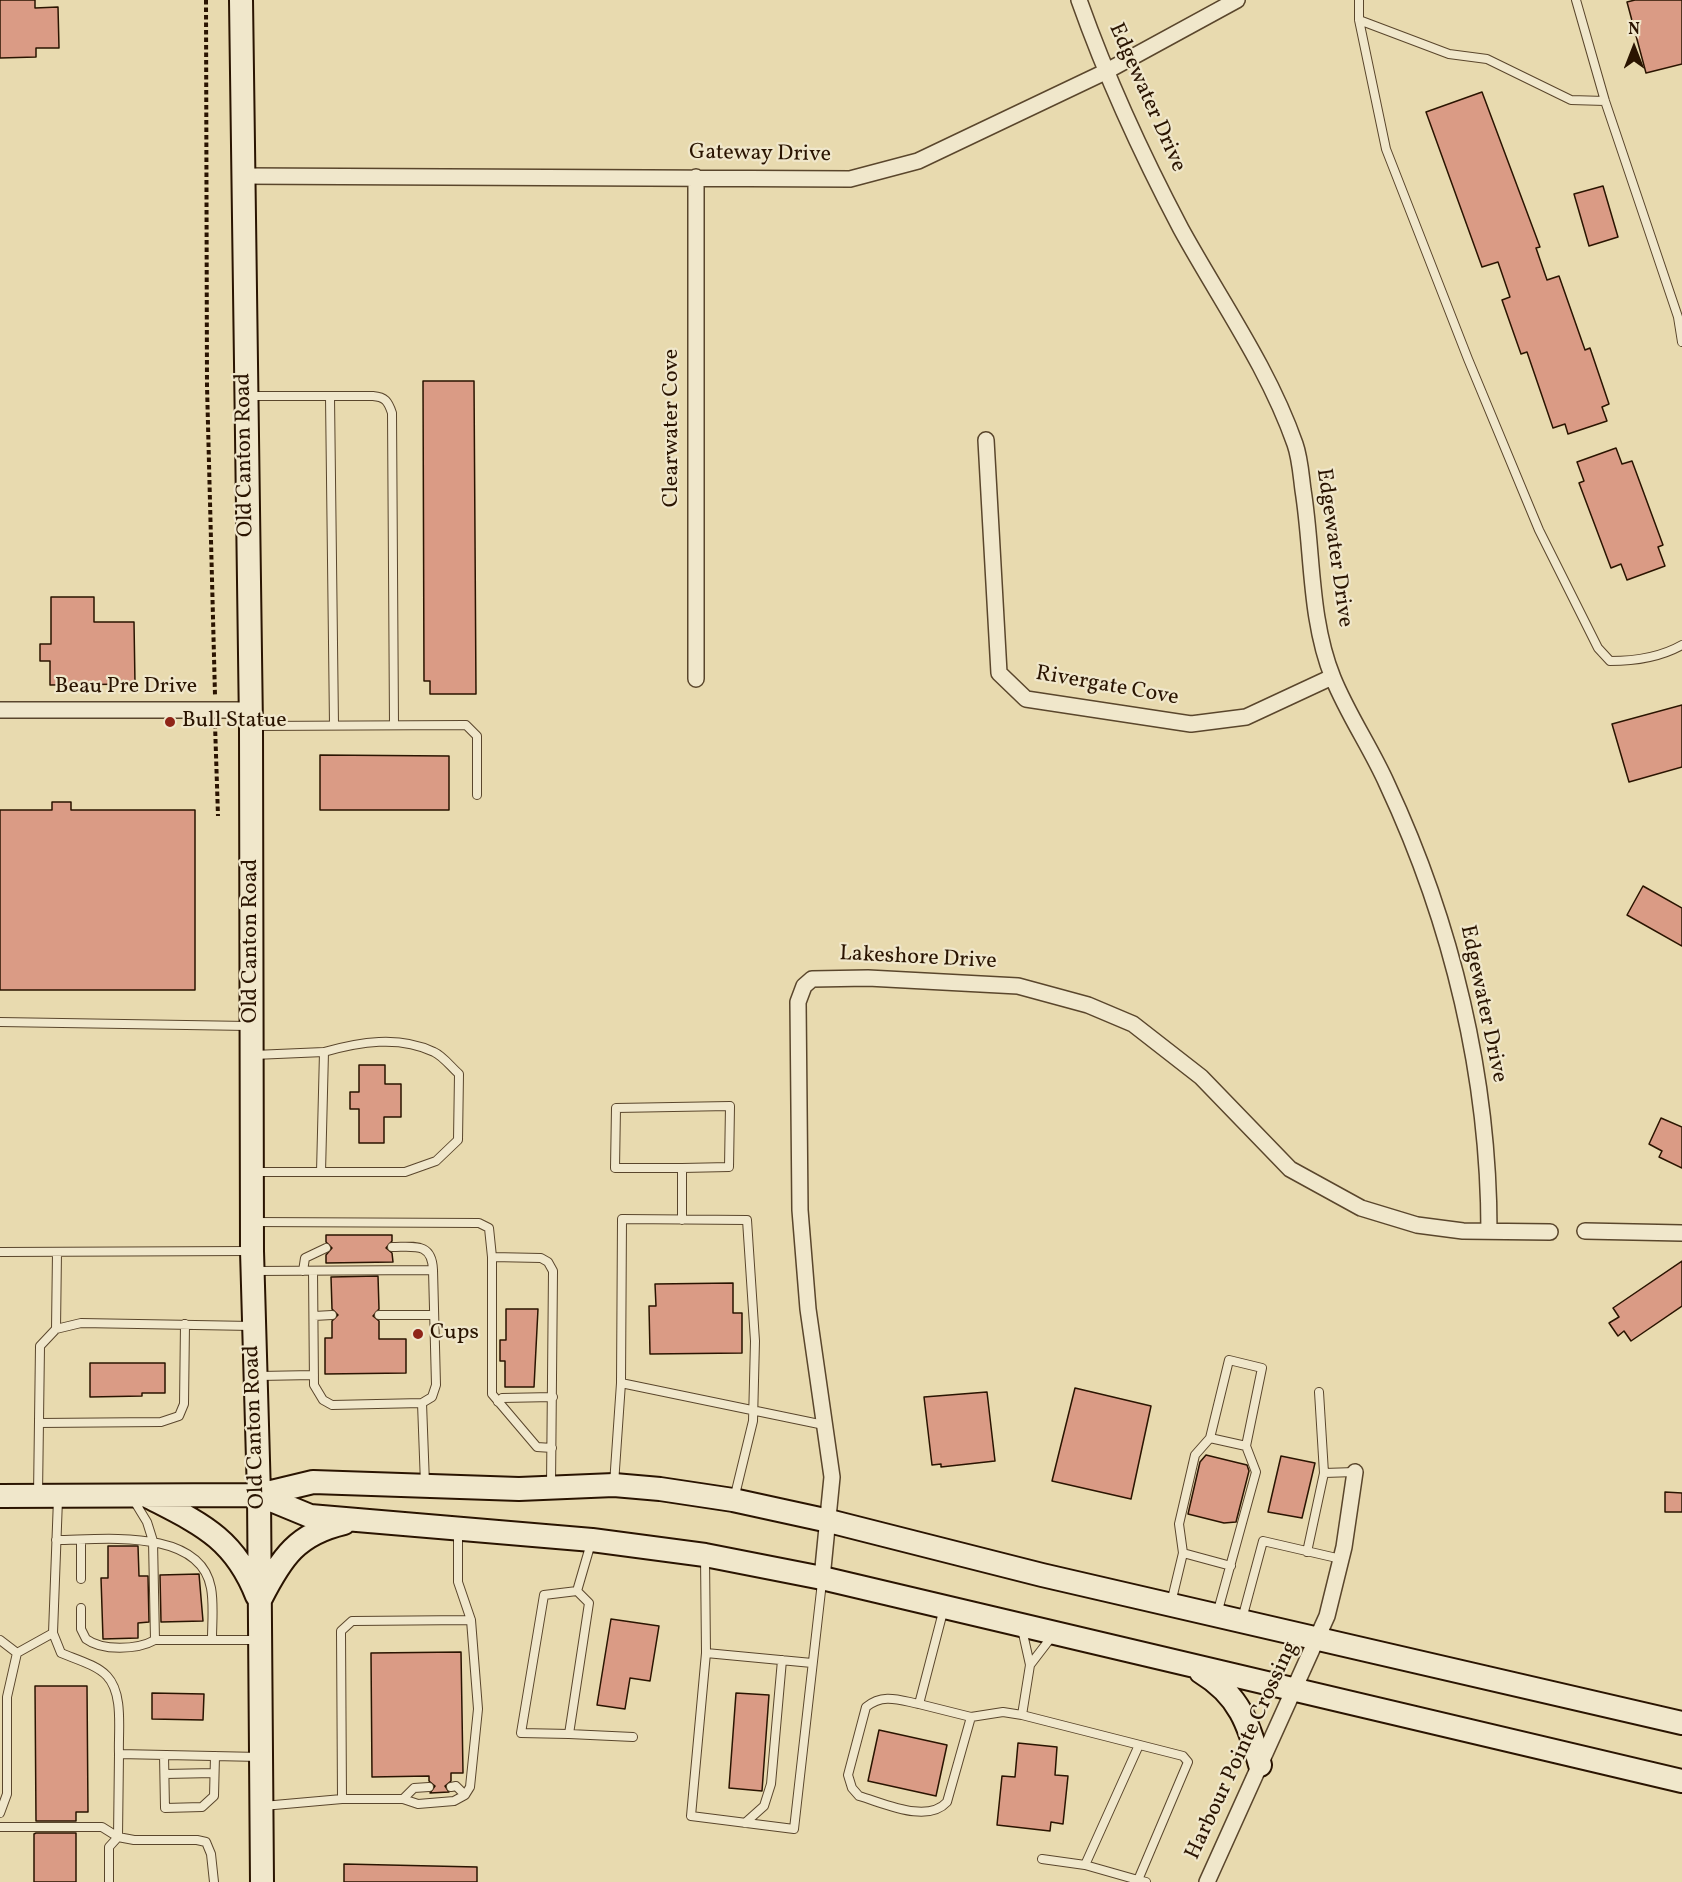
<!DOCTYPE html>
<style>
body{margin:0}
#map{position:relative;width:1682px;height:1882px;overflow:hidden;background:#e8daaf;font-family:Vollkorn,serif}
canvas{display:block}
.north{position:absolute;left:1604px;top:18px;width:60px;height:60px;-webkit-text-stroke:4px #f0e7cb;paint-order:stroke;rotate:0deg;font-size:16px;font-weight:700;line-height:24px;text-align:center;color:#2a1401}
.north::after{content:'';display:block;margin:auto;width:21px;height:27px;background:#2a1401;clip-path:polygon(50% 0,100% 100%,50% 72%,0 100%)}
</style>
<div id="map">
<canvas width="1682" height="1882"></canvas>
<div class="north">N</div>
</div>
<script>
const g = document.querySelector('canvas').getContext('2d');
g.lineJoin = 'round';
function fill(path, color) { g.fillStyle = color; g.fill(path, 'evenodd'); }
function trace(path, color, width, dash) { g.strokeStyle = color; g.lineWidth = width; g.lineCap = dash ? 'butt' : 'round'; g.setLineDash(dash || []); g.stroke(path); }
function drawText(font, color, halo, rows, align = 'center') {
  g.font = font + ' Vollkorn,serif'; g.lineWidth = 4.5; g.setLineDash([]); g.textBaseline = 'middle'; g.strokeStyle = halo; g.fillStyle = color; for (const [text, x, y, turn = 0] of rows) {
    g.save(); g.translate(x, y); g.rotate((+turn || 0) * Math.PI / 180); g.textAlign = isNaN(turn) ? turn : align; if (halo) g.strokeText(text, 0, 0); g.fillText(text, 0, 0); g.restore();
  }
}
const building = new Path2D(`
 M 0,0 L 35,0 L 35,8 L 58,7 L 59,48 L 36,48 L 36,57 L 0,58 Z
 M 1635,0 L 1682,0 L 1682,64 L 1646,73 L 1627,2 Z
 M 1482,92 L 1540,247 L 1536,248 L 1547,280 L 1559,276 L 1585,350 L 1590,348 L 1609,404 L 1602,407 L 1607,421 L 1568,434 L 1565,424 L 1553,428 L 1527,352 L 1521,354 L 1502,300 L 1510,297 L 1498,262 L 1482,267 L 1426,112 Z
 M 1603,186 L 1618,237 L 1589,246 L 1574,194 Z
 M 423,381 L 474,381 L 476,694 L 430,694 L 430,681 L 424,681 Z
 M 1616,448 L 1622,464 L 1632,461 L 1663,545 L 1658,547 L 1665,566 L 1627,580 L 1621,564 L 1611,568 L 1579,483 L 1584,481 L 1577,462 Z
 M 51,597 L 94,597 L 94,622 L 134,622 L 135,684 L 50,685 L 50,661 L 40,661 L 40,644 L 51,644 Z
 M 1682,705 L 1682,767 L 1629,782 L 1612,724 Z
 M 320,755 L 449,756 L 449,810 L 320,810 Z
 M 52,802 L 71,802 L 71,810 L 195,810 L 195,990 L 0,990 L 0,810 L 52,810 Z
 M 1643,886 L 1682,908 L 1682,946 L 1627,915 Z
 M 359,1065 L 385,1065 L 385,1084 L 401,1084 L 401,1117 L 384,1117 L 384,1143 L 359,1143 L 359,1109 L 350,1109 L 350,1092 L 359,1092 Z
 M 1661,1118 L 1682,1127 L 1682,1168 L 1659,1157 L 1662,1151 L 1649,1144 Z
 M 326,1235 L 392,1235 L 392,1241 L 386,1248 L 392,1253 L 393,1262 L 326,1263 L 326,1255 L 332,1248 L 326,1242 Z
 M 1682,1261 L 1682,1306 L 1631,1341 L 1624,1331 L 1618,1336 L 1609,1323 L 1619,1317 L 1613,1308 Z
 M 378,1276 L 379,1309 L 373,1316 L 379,1321 L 379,1339 L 406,1339 L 406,1373 L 325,1374 L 325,1338 L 332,1338 L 332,1321 L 338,1315 L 332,1309 L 331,1277 Z
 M 733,1283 L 733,1313 L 742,1313 L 742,1353 L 650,1354 L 649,1306 L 656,1306 L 655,1284 Z
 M 506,1309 L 538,1309 L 534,1387 L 505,1387 L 505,1361 L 500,1361 L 500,1340 L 506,1340 Z
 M 90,1363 L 165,1363 L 165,1393 L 142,1393 L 142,1396 L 90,1397 Z
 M 1075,1388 L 1151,1406 L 1131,1499 L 1052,1481 Z
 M 987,1392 L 995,1461 L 941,1467 L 941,1464 L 932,1465 L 924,1397 Z
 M 1206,1455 L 1247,1465 L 1249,1471 L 1236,1522 L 1224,1523 L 1188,1514 L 1200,1462 Z
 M 1281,1456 L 1315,1463 L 1302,1518 L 1268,1512 Z
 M 1665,1492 L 1682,1493 L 1682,1512 L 1665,1512 Z
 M 108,1546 L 138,1546 L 139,1576 L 148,1576 L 149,1622 L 138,1623 L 138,1638 L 103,1639 L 101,1578 L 108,1578 Z
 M 199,1574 L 203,1621 L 161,1622 L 160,1575 Z
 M 611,1619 L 659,1626 L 650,1681 L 630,1678 L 625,1709 L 597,1705 Z
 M 461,1652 L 463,1773 L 451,1773 L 451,1781 L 445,1786 L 449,1792 L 430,1793 L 435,1786 L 429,1781 L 429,1776 L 372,1777 L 371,1653 Z
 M 35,1686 L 87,1686 L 88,1812 L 76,1812 L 76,1821 L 36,1821 Z
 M 152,1693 L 204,1694 L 203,1720 L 152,1719 Z
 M 736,1693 L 769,1695 L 762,1791 L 729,1788 Z
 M 879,1730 L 947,1745 L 936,1796 L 868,1781 Z
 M 1018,1743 L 1057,1747 L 1055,1775 L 1068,1776 L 1063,1824 L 1051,1822 L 1050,1831 L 997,1825 L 1002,1776 L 1015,1777 Z
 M 36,1833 L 76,1833 L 76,1882 L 34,1882 L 34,1834 Z
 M 344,1864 L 477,1867 L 477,1882 L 344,1882 Z`);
const path = new Path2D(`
 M 206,0 L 207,386 L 215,695
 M 215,724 L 218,816`);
const lane = new Path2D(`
 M 1359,0 L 1359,20 L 1386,149 L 1468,359 L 1539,530 L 1598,648 L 1610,661 C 1633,661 1661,657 1682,645
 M 1576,0 L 1605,101 L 1678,317 L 1682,342
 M 1359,20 L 1449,54 L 1487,59 L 1571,100 L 1605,101
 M 249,396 L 373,396 C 385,397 388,401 392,413 L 394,725
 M 330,397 L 334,725
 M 253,726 L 466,725 L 477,736 L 477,795
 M 0,1022 L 248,1026
 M 682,1168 L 615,1168 L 616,1108 L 730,1106 L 729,1167 L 682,1168 L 682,1220
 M 253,1172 L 321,1172 L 324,1052 L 254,1055
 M 321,1172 L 405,1172 L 436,1161 L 458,1140 L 459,1074 C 451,1067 443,1056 434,1052 C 399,1035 359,1042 324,1052
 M 254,1222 L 479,1223 L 489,1228 L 492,1257
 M 392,1247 C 414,1247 432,1242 433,1270
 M 0,1252 L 250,1251
 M 254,1271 L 433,1270 L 436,1385 L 432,1397 L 422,1403 L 425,1484
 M 303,1271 L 305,1258 L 326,1248
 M 313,1271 L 314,1385 L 323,1400 L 332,1405 L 422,1403
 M 379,1315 L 434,1315
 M 314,1316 L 332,1315
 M 56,1329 L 57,1252
 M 259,1376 L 314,1375
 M 621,1383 L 622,1219 L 747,1220 L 755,1341 L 753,1421 L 734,1499
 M 498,1402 L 502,1398 L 553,1397
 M 39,1423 L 161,1422 L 179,1416 L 184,1404 L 185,1324
 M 1210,1438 L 1246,1446
 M 1324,1473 L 1355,1472
 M 614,1484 L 621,1383 L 824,1425
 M 551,1485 L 553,1271 L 548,1262 L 541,1258 L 492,1257 L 492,1394 L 537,1447 L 552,1448
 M 38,1495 L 40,1346 L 56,1329 L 81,1323 L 252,1326
 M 58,1499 L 53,1633 L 61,1653 C 75,1659 97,1665 107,1676 C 124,1694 118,1731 119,1754 L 260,1757
 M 133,1499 L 147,1522 L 153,1541 L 155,1640
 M 56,1540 C 102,1540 200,1527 211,1588 C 214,1604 212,1623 212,1639
 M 81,1540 L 81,1579
 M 1307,1552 L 1324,1473 L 1319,1392
 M 1183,1553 L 1231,1566
 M 705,1557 L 706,1653 L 691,1816 L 794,1829 L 822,1582
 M 577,1591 L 589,1603 L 569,1734 L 521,1733 L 544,1595 Z
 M 577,1591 L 591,1543
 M 1171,1603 L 1183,1553 L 1179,1524 L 1195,1455 L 1210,1438 L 1229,1360 L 1262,1368 L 1246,1446 L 1256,1472 L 1217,1614
 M 81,1608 L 81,1629 L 86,1639 C 102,1651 137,1650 155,1640 L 258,1640
 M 1242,1619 L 1263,1541 L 1341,1559
 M 1022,1629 L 1030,1665 L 1022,1715 L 1183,1756 L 1188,1762 L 1138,1880 L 1146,1882
 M 0,1640 L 17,1653
 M 706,1653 L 812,1663
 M 1030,1665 L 1053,1635
 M 919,1704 C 899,1700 883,1693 866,1707 L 848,1775 L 852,1788 L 859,1796 C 884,1803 927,1824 947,1802 L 971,1717 L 919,1704 L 944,1608
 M 971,1717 L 1003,1712 L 1022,1715
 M 569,1734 L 633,1737
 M 164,1755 L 165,1808 L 202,1807 L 214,1796 L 215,1756
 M 165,1774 L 214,1773
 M 451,1787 L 456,1786 L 465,1795 L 470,1787 L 478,1709 L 471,1620 L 458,1582 L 458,1532
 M 342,1799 L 341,1631 L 352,1621 L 471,1620
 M 403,1799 L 414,1788 L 429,1787
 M 263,1806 L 342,1799 L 403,1799 L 418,1804 L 454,1801 L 465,1795
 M 0,1813 L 7,1794 L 7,1697 L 17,1653 L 53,1633
 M 745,1823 L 764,1806 L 771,1784 L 782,1660
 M 0,1827 L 102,1827 L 118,1837 L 134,1840 L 197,1840 L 206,1842 L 211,1854 L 214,1882
 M 1042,1859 L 1085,1865
 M 1138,1880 L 1085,1865 L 1139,1745
 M 109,1882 L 109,1847 L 118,1837 L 119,1754`);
const street = new Path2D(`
 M 1079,0 C 1107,79 1142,155 1181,229 C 1220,300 1268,367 1295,444 C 1300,458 1301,475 1303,490 C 1313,552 1309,619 1333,678 C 1348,715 1371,748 1387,784 C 1452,923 1489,1077 1489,1231
 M 242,176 L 850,179 L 918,161 L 1105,72 L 1237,0
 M 696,177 L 696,679
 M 986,440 L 999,673 L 1026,699 L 1191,724 L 1246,717 L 1332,677
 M 0,710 L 251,710
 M 1585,1231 L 1682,1233
 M 822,1578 L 832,1477 L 808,1309 L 800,1210 L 798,1002 L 804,986 L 812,979 L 868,978 L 1018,986 L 1088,1005 L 1133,1024 L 1201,1077 L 1290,1169 L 1361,1208 L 1417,1225 L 1463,1231 L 1550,1232
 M 1207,1882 L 1327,1616 L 1344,1547 L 1355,1472`);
const secondary = new Path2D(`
 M 241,0 L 251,726 L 252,1251 L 259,1495 L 262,1882
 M 259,1495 L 310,1516 L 592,1540 L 705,1555 L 822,1578 L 1682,1781
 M 0,1496 L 259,1495 L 313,1482 L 519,1489 L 614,1485 L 660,1489 L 733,1500 L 829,1521 L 1042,1575 L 1682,1723
 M 147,1496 C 199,1523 234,1537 257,1596
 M 261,1598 C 282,1557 297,1534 344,1523
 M 1201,1672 C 1239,1695 1249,1724 1260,1765`);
const markers = [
 [170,722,6,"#8f2418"],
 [418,1334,6,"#8f2418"]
];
const streetNames = [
 ["Edgewater Drive",1146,98,66],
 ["Gateway Drive",760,155,1],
 ["Clearwater Cove",673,428,-90],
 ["Old Canton Road",246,455,-91],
 ["Edgewater Drive",1333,548,82],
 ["Rivergate Cove",1107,687,10],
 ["Beau Pre Drive",126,688],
 ["Old Canton Road",252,941,-90],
 ["Lakeshore Drive",918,959,3],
 ["Edgewater Drive",1482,1004,78],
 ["Old Canton Road",256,1427,-92],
 ["Harbour Pointe Crossing",1243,1751,-65]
];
const poiNames = [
 ["Bull Statue",182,722],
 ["Cups",430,1334]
];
fill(building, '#da9b85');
trace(building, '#2a1401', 1.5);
trace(lane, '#5a462c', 10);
trace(street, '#5a462c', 18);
trace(secondary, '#2a1401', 26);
trace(path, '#2a1401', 4, [4.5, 3]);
trace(lane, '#f0e7cb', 8);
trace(street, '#f0e7cb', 15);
trace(secondary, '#f0e7cb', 22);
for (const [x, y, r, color] of markers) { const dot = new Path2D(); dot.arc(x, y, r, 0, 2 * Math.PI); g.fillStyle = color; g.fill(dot); trace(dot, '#f0e7cb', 2); }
drawText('22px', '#2a1401', '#f0e7cb', streetNames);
drawText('22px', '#2a1401', '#f0e7cb', poiNames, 'left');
</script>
